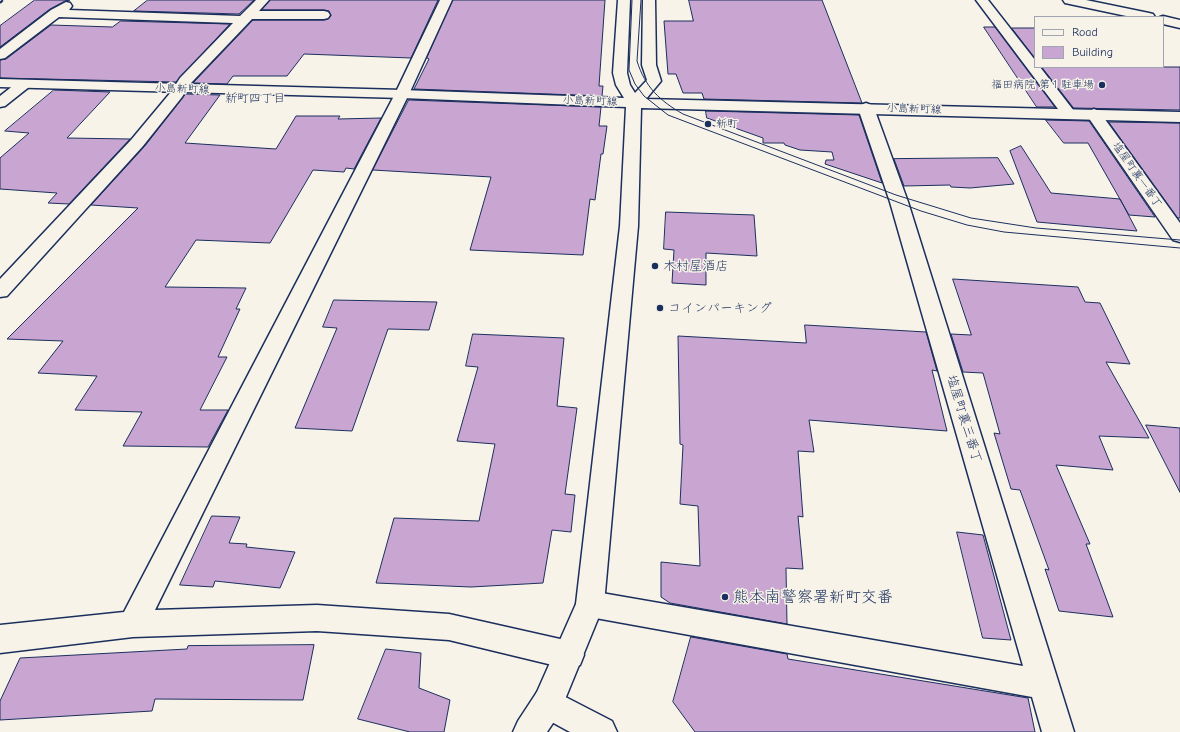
<!DOCTYPE html>
<meta charset="utf-8">
<style>
body{margin:0}
#map{position:relative;width:1180px;height:732px;overflow:hidden;background:#f7f3e8;font-family:"Comic Neue",sans-serif}
canvas{display:block}
.legend{position:absolute;left:1034px;top:16px;width:130px;height:52px;box-sizing:border-box;background:#f7f3e8;border:1px solid #9fa5b1;margin:0;padding:5px 7px;list-style:none;font-size:12px;color:#1b2f5e}
.legend li{display:flex;align-items:center;gap:8px;height:20px}
.legend b{width:20px;border:1px solid #9fa5b1}
</style>
<div id="map">
<canvas width="1180" height="732"></canvas>
<ul class="legend">
<li><b style="height:5px;background:#f7f3e8"></b>Road</li>
<li><b style="height:11px;background:#c8a6d1"></b>Building</li>
</ul>
</div>
<script>
const g = document.querySelector('canvas').getContext('2d');
g.lineJoin = 'round';
function fill(path, color) { g.fillStyle = color; g.fill(path, 'evenodd'); }
function trace(path, color, width, dash) { g.strokeStyle = color; g.lineWidth = width; g.lineCap = dash ? 'butt' : 'round'; g.setLineDash(dash || []); g.stroke(path); }
function drawText(font, color, halo, rows, align = 'center') {
  g.font = font + ' "Comic Neue","Klee One",sans-serif'; g.lineWidth = 3; g.setLineDash([]); g.textBaseline = 'middle'; g.strokeStyle = halo; g.fillStyle = color; for (const [text, x, y, turn = 0] of rows) {
    g.save(); g.translate(x, y); g.rotate((+turn || 0) * Math.PI / 180); g.textAlign = isNaN(turn) ? turn : align; if (halo) g.strokeText(text, 0, 0); g.fillText(text, 0, 0); g.restore();
  }
}
const building = new Path2D(`
 M 35,0 L 70,0 L 65,1 L 50,9 L 0,47 L 0,26 Z
 M 148,0 L 254,0 L 239,14 L 134,11 Z
 M 270,0 L 438,0 L 411,58 L 304,54 L 287,76 L 233,76 L 227,84 L 193,83 L 253,20 L 324,20 L 328,19 L 331,16 L 329,11 L 324,10 L 262,10 Z
 M 453,0 L 605,0 L 599,86 L 603,86 L 602,96 L 414,89 L 429,59 L 427,58 Z
 M 689,0 L 822,0 L 862,103 L 704,99 L 702,93 L 683,93 L 676,74 L 668,74 L 664,21 L 693,21 Z
 M 121,21 L 230,24 L 176,82 L 0,78 L 0,60 L 6,59 L 51,25 L 112,27 Z
 M 984,27 L 995,27 L 1055,107 L 1037,107 Z
 M 1012,28 L 1035,28 L 1035,58 Z
 M 1042,67 L 1180,67 L 1180,110 L 1074,108 Z
 M 54,90 L 110,92 L 67,138 L 130,139 L 69,204 L 48,203 L 57,193 L 0,189 L 0,158 L 29,133 L 5,131 Z
 M 186,94 L 220,95 L 185,143 L 276,149 L 296,116 L 340,116 L 338,119 L 381,118 L 354,169 L 346,168 L 344,172 L 313,170 L 270,243 L 196,240 L 165,287 L 246,288 L 236,309 L 240,309 L 218,357 L 227,357 L 200,410 L 228,410 L 208,447 L 123,446 L 142,412 L 75,410 L 97,376 L 38,373 L 63,341 L 7,339 L 138,208 L 91,205 L 144,147 Z
 M 409,100 L 601,107 L 599,126 L 607,126 L 603,154 L 601,154 L 595,200 L 590,199 L 583,255 L 470,250 L 491,177 L 373,170 Z
 M 706,111 L 859,115 L 882,183 L 825,164 L 826,160 L 834,160 L 832,152 L 800,150 L 785,145 L 784,143 L 763,143 L 763,138 L 707,118 Z
 M 1046,120 L 1089,121 L 1155,217 L 1129,215 L 1088,143 L 1064,143 Z
 M 1109,122 L 1180,123 L 1180,218 L 1178,218 Z
 M 1021,146 L 1051,193 L 1120,199 L 1137,231 L 1037,222 L 1010,151 Z
 M 998,158 L 1014,184 L 970,188 L 951,187 L 950,185 L 904,186 L 894,159 Z
 M 666,212 L 754,215 L 757,256 L 706,253 L 706,285 L 672,283 L 674,250 L 664,249 Z
 M 953,279 L 1078,287 L 1085,302 L 1100,303 L 1130,364 L 1106,362 L 1149,438 L 1099,436 L 1113,470 L 1056,465 L 1090,544 L 1086,544 L 1113,617 L 1059,611 L 1045,569 L 1049,570 L 1020,490 L 1011,489 L 994,433 L 1000,434 L 983,373 L 963,372 L 951,334 L 971,335 Z
 M 334,300 L 437,302 L 429,330 L 388,329 L 352,431 L 295,428 L 337,328 L 323,327 Z
 M 805,325 L 926,332 L 937,371 L 932,370 L 947,431 L 809,420 L 814,452 L 798,451 L 803,517 L 798,516 L 803,569 L 786,568 L 787,624 L 670,603 L 661,597 L 661,562 L 700,566 L 698,506 L 680,504 L 683,445 L 680,444 L 678,336 L 806,343 Z
 M 473,334 L 564,338 L 557,406 L 577,408 L 565,494 L 575,495 L 571,532 L 552,530 L 543,583 L 471,587 L 376,583 L 394,518 L 479,521 L 495,444 L 457,441 L 478,367 L 466,366 Z
 M 1146,425 L 1180,428 L 1180,492 Z
 M 212,516 L 240,517 L 229,543 L 247,544 L 246,547 L 295,552 L 280,588 L 215,581 L 213,587 L 180,585 Z
 M 957,532 L 983,535 L 1011,640 L 983,638 Z
 M 691,637 L 787,654 L 788,659 L 1028,698 L 1035,732 L 695,732 L 673,702 Z
 M 314,645 L 303,700 L 155,699 L 152,711 L 0,720 L 0,701 L 20,658 L 187,649 L 188,646 Z
 M 386,649 L 421,653 L 419,688 L 450,700 L 444,732 L 410,732 L 358,719 Z`);
const street = new Path2D(`
 M 256,0 L 269,0 L 259,11 L 324,11 L 328,12 L 330,15 L 328,18 L 324,19 L 252,19 L 191,83 L 182,97 L 143,146 L 7,296 L 0,297 L 0,279 L 131,140 L 171,92 L 180,78 L 233,23 L 59,17 L 5,58 L 0,59 L 0,49 L 51,10 L 66,2 L 70,3 L 72,6 L 69,10 L 240,16 Z
 M 440,0 L 452,0 L 409,94 L 155,610 L 317,605 L 449,614 L 569,641 L 580,645 L 584,655 L 580,665 L 569,669 L 449,640 L 317,631 L 133,637 L 0,653 L 0,625 L 124,612 L 395,94 Z
 M 976,0 L 988,0 L 1035,60 L 1035,67 L 1040,67 L 1074,111 L 1077,114 L 1074,117 L 1069,119 L 1064,117 Z
 M 1063,0 L 1086,0 L 1149,13 L 1153,14 L 1155,17 L 1131,17 L 1065,3 Z
 M 1163,16 L 1180,20 L 1180,28 L 1163,24 L 1163,17 L 1160,17 Z
 M 24,80 L 29,81 L 31,84 L 29,87 L 5,106 L 0,107 L 0,96 L 19,81 Z
 M 866,103 L 871,105 L 874,108 L 908,202 L 1074,732 L 1042,732 L 1032,697 L 590,617 L 580,613 L 576,604 L 580,595 L 590,591 L 1023,666 L 890,202 L 858,108 L 861,105 Z
 M 1094,109 L 1099,111 L 1180,223 L 1180,242 L 1173,240 L 1086,114 L 1089,111 Z
 M 548,688 L 612,721 L 617,732 L 570,732 L 537,714 L 532,703 L 537,692 Z`);
const secondary = new Path2D(`
 M 618,0 L 630,0 L 627,73 L 630,85 L 635,93 L 647,80 L 642,65 L 643,0 L 655,0 L 656,65 L 661,81 L 646,99 L 1180,112 L 1180,122 L 641,108 L 638,226 L 604,604 L 559,714 L 547,732 L 513,732 L 518,721 L 537,692 L 576,604 L 620,226 L 626,107 L 402,98 L 0,87 L 0,79 L 402,90 L 624,98 L 616,85 L 613,73 Z`);
const tram = new Path2D(`
 M 632,0 L 629,70 L 635,84 L 644,96 L 668,115 L 921,211 L 967,225 L 1004,232 L 1180,248
 M 641,0 L 637,61 C 645,87 660,101 683,114 L 896,195 L 971,218 L 1036,228 L 1180,240`);
const rail = new Path2D(`
 M 0,3 L 3,0`);
const markers = [
 [1102,85,4,"#1b2f5e"],
 [708,124,4,"#1b2f5e"],
 [655,266,4,"#1b2f5e"],
 [660,308,4,"#1b2f5e"],
 [725,597,4,"#1b2f5e"]
];
const farPoinames = [
 ["福田病院 第１駐車場",1094,85],
 ["新町",716,124,"left"]
];
const farStreetnames = [
 ["小島新町線",182,89,2],
 ["小島新町線",590,101,2],
 ["小島新町線",914,109,2],
 ["塩屋町裏一番丁",1137,175,55]
];
const farNeighbourhoodnames = [
 ["新町四丁目",255,99]
];
const poiNames = [
 ["木村屋酒店",663,266],
 ["コインパーキング",668,308]
];
const streetNames = [
 ["塩屋町裏三番丁",964,419,73]
];
const nearPoinames = [
 ["熊本南警察署新町交番",733,597]
];
fill(building, '#c8a6d1');
trace(building, '#1b2f5e', 1);
trace(street, '#1b2f5e', 3);
trace(secondary, '#1b2f5e', 3);
fill(street, '#f7f3e8');
fill(secondary, '#f7f3e8');
trace(tram, '#1b2f5e', 1);
trace(rail, '#1b2f5e', 2, [4, 2]);
for (const [x, y, r, color] of markers) { const dot = new Path2D(); dot.arc(x, y, r, 0, 2 * Math.PI); g.fillStyle = color; g.fill(dot); trace(dot, '#f7f3e8', 1.5); }
drawText('11px', '#1b2f5e', '#f7f3e8', farPoinames, 'right');
drawText('11px', '#1b2f5e', '#f7f3e8', farStreetnames);
drawText('12px', '#1b2f5e', '#f7f3e8', farNeighbourhoodnames);
drawText('13px', '#1b2f5e', '#f7f3e8', poiNames, 'left');
drawText('13px', '#1b2f5e', '#f7f3e8', streetNames);
drawText('16px', '#1b2f5e', '#f7f3e8', nearPoinames, 'left');
</script>
